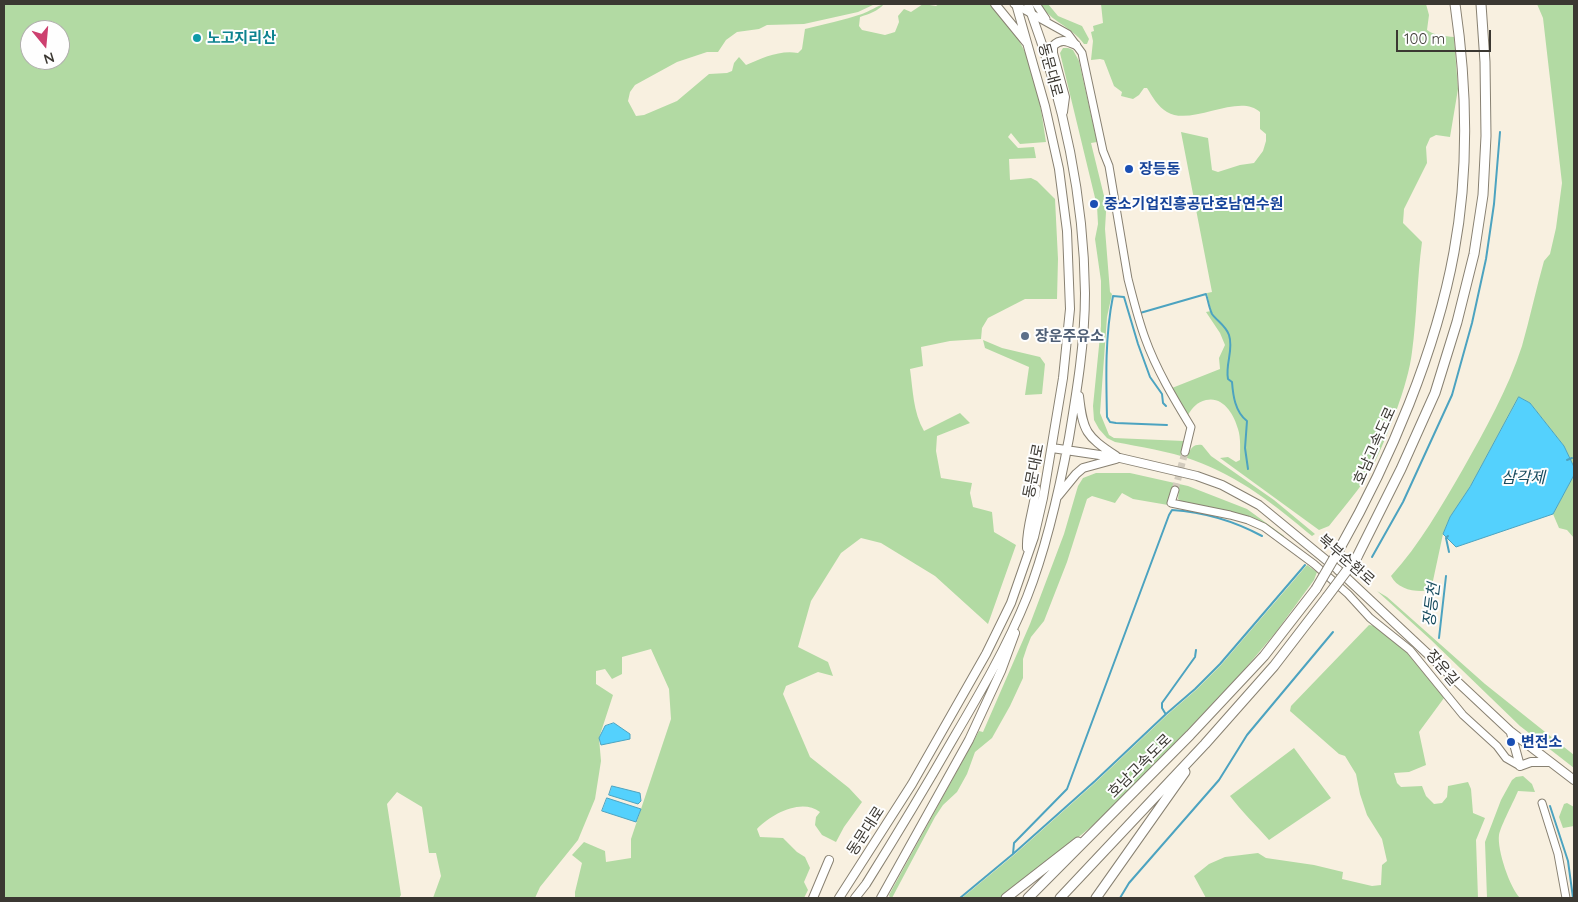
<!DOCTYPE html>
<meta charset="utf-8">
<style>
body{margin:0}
#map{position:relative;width:1578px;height:902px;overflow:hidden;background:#f8f0e0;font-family:Quicksand,sans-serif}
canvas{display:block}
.frame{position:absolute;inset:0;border:5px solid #3b3832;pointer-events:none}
.north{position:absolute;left:20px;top:20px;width:50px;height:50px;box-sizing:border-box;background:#fefefe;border:1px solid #b0afac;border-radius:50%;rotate:163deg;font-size:14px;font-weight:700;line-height:20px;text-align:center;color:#3b3832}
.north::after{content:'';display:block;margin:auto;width:18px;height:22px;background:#cd406f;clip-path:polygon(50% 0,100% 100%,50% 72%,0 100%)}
.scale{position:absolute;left:1396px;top:30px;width:95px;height:22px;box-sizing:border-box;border:2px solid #3b3832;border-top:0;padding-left:6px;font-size:15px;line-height:18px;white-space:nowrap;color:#3b3832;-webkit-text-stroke:4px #fefefe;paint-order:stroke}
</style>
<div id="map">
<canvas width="1578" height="902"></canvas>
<div class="frame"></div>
<div class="north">N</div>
<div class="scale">100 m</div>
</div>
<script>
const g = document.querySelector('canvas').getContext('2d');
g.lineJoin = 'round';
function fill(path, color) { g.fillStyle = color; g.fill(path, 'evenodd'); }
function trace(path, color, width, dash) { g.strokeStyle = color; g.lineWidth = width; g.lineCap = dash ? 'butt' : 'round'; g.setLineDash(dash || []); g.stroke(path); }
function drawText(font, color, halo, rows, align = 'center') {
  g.font = font + ' Quicksand,"Noto Sans KR",sans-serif'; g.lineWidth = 4; g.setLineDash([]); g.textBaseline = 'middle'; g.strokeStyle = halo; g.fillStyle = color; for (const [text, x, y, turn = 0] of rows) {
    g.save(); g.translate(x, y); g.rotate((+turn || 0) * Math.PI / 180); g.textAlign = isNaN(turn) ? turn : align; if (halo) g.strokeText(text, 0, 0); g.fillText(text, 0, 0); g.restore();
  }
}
const green = new Path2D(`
 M 4,4 L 875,4 L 858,12 L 804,24 L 767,25 L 759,29 L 737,32 L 726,40 L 718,52 L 707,52 L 677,62 L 635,85 L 630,92 L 628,101 L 636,116 L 644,115 L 677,101 L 709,74 L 727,73 L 732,71 L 734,63 L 739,57 L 746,65 C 763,58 779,50 798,53 L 802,49 L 805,29 C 824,24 844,20 862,14 C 870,11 877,6 884,4 C 878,11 869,14 860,17 L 859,26 L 862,30 L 885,35 L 895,32 L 899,22 L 898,16 L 904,9 L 911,12 L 923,4 L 936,6 L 939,4 L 992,4 C 1003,18 1015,32 1023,48 C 1036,73 1042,114 1046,142 L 1020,144 L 1011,133 L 1008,137 L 1018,148 L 1034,147 L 1036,158 L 1009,159 L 1010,180 L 1031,178 L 1037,181 L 1055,199 L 1058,259 L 1057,299 L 1025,299 L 988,318 L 982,328 L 981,339 L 950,341 L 921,347 L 923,366 L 910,369 C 913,390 913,412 924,431 L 960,413 L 970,423 L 937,436 L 936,451 L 941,478 L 972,483 L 970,493 L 973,507 L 992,512 L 994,532 L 1016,545 L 988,624 L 935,576 L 881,543 L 861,538 L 841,553 L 811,601 L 798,647 L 828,662 L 833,676 L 818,672 L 786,686 L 783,694 L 810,757 L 849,788 L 862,802 L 844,827 L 836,842 L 822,835 L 815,825 L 816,817 L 820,812 C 801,798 772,814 757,829 L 760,837 L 783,838 L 797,852 L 805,857 L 810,868 L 804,882 L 808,890 L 804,898 L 575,898 L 575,892 L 582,863 L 572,855 L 584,842 L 605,851 L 606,862 L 631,858 L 631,839 L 671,719 L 669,689 L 651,649 L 622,657 L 622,674 L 612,679 L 605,669 L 596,671 L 596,684 L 613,695 L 599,738 L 601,761 L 595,799 L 578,840 L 540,887 L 535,898 L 433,898 L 441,876 L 436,853 L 429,853 L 422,807 L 397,792 L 387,804 L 401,895 L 399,898 L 4,898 ZM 30,30 L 60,30 L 60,60 L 30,60 Z
 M 1040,4 L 1048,4 L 1058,16 L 1082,26 L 1089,39 L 1087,44 L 1084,44 C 1071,26 1051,22 1040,4 Z
 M 1101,4 L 1426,4 L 1429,15 L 1427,30 C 1435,36 1445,36 1454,37 L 1458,89 L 1450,137 L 1436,135 L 1430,138 L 1426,147 L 1427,163 L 1404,209 L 1403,223 L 1422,242 C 1417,279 1417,316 1412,352 C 1408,386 1387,437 1372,468 C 1361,488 1343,508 1329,526 L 1319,530 L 1220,458 L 1228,457 L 1236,462 L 1240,460 C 1240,450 1241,438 1238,429 C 1234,414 1223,396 1206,400 C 1197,402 1192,408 1188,415 L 1172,388 L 1220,369 L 1219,358 L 1225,345 L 1220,333 L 1206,312 L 1211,311 L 1207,293 L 1212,292 L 1181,132 L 1208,138 L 1212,170 L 1218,172 L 1240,165 L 1254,163 L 1263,151 L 1266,141 L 1266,134 L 1260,129 L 1260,112 C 1239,92 1191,127 1167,112 C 1158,107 1152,96 1147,88 L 1144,88 L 1139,95 L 1133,99 L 1121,96 L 1122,92 L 1114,86 L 1104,60 L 1100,59 L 1091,60 L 1093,41 L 1091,32 L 1094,31 L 1093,26 L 1103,23 Z
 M 1537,4 L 1574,4 L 1574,467 L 1564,446 L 1530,403 L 1519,397 L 1470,487 L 1450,517 L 1443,534 L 1431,590 C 1417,593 1398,590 1391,576 C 1420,544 1441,507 1463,469 C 1485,430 1508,389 1522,346 C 1530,318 1536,289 1544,261 L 1550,254 L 1556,228 L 1562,183 L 1543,18 Z
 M 1063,48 L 1068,48 L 1073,50 L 1079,61 L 1097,142 L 1091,143 L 1105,200 L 1106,212 L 1105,229 L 1110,292 L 1112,294 L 1107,317 L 1100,413 L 1109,435 L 1114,438 L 1184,441 L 1182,451 L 1188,454 C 1192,447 1194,444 1202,445 L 1211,456 L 1274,500 L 1315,534 L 1312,536 C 1276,506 1239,476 1193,460 C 1168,451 1141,447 1115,442 L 1107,438 L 1099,429 L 1094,420 L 1093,406 L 1101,326 L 1101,281 L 1095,239 L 1098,224 L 1097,206 L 1060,53 Z
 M 983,340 L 1002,348 L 1040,357 L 1045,364 L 1042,394 L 1025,395 L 1029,367 L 985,348 Z
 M 1096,473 L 1130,473 L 1188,486 L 1247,509 L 1284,536 L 1283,538 L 1248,518 L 1181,501 L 1178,499 L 1179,490 L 1172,489 L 1168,505 L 1133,499 L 1122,493 L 1115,503 L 1092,496 L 1087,499 L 1067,562 L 1044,621 L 1031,637 L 1027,647 L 1023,659 L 1023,678 L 1010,706 L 992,738 L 975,752 L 967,774 L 957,792 L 943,805 L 935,817 L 892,898 L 890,898 L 889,895 L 979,731 L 983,732 L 1030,624 L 1064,534 L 1078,486 L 1083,478 Z
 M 1574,475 L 1574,538 L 1567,530 L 1559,528 L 1553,514 Z
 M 1307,565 L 1317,572 L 1314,580 L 1276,632 L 1244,670 L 1135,786 L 1091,827 L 1003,898 L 962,898 L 1014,855 L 1096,782 L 1167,715 L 1196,690 L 1221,665 Z
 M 1377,591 L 1387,597 L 1485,684 L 1574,755 L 1574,768 L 1520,726 L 1430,639 Z
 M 1369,625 L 1376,626 L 1407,653 L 1444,698 L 1419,732 L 1426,765 L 1409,772 L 1394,773 L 1397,783 L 1401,787 L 1422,786 L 1426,796 L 1434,804 L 1442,803 L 1447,797 L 1448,786 L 1468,782 L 1471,789 L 1473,813 L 1485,818 L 1476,840 L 1478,898 L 1206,898 L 1194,876 L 1209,864 L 1225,857 L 1258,853 L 1266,858 L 1314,865 L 1343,872 L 1342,879 L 1372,886 L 1381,885 L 1382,865 L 1387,861 L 1382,839 L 1367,815 L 1360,794 L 1356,774 L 1345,756 L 1339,754 L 1290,711 L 1291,706 Z
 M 1294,748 L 1331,798 L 1269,840 C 1256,825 1242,812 1230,796 Z
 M 1523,776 L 1532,784 L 1535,792 L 1518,791 C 1514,801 1501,825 1499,835 C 1497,850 1510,888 1520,898 L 1487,898 L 1485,842 L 1501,800 L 1512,780 L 1516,777 Z
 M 1567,803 L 1574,807 L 1574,826 L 1563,828 L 1559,817 L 1564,804 Z`);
const water = new Path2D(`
 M 1519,397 L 1530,403 L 1564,446 L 1574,467 L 1574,475 L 1553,514 L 1456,547 L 1443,534 L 1450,517 L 1470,487 Z
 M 614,723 L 630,734 L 630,739 L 601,745 L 599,738 L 605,726 Z
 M 612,786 L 640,793 L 641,801 L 638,804 L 609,795 Z
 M 607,798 L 641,809 L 636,822 L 602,811 Z`);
const stream = new Path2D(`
 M 1140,313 L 1206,294 C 1208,300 1209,308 1212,314 C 1217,321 1226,326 1229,335 C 1234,350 1225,364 1228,379 L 1232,382 C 1233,395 1235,412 1247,421 L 1245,448 L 1248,469
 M 1166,406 L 1163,403 L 1162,394 L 1150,377 L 1138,344 L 1124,297 L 1113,296 C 1105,336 1106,376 1107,417 L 1110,422 L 1116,423 L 1167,425
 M 1567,460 L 1572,458
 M 1448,536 L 1446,538 L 1449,552
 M 1372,557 L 1403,502 L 1452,395 L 1472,323 L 1486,259 L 1494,204 L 1500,132
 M 1439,638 L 1446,576
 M 1165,713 L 1162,708 L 1162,703 L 1195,657 L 1196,650
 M 1550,806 L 1568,861 L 1573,898
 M 1013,854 L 1095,781 L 1166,714 L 1195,689 L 1220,664 L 1305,565
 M 960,898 L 1013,854 L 1014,843 L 1067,789 L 1169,515 L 1172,510 C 1203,512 1234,521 1262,536
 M 1120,898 L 1129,883 L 1219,780 L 1247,735 L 1333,632`);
const secondaryTunnel = new Path2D(`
 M 1175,490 L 1185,452`);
const secondary = new Path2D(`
 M 1014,4 L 1068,34 L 1082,53 L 1103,151 L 1109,166 L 1128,279 C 1133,298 1138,319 1145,338 C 1156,369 1174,399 1191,427 L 1185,452
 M 1036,4 L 1046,19
 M 1175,490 L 1171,503 L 1230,515 L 1248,520 L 1264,527 L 1314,564 L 1348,594 L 1370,618 L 1410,650 L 1463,715 L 1497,746 L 1506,758 L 1520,766
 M 1542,803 L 1558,854 L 1566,898`);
const primary = new Path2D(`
 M 995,4 L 1026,42
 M 1063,112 L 1065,97 L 1053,53 L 1053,46 C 1061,38 1067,41 1076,45
 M 1079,396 C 1083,432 1086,436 1116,456
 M 1052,448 L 1120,458 L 1197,476 L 1222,485 L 1259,505 L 1337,569 L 1510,731 L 1574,780
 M 1058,496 L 1076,474 L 1083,468 L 1116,459
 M 1027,548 C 1026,528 1034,509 1036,489
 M 1511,733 L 1520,766 L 1531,762 L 1549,762
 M 813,898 L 829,860
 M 839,898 L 912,784 L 986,654 L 1011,603 L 1034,537 L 1043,498 L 1063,378 L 1070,309 L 1067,231 L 1059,169 L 1045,106 L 1016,4
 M 855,898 L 866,884 C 896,836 925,788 953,739 C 980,693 1007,647 1027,597 C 1047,546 1059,492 1069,438 C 1077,390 1085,342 1085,293 C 1084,194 1062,96 1028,4
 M 881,898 L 969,740 L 1001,671 L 1015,633`);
const highway = new Path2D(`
 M 1340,548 C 1390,460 1436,351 1454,252 C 1469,171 1467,86 1455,4
 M 1357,557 L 1401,469 L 1435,393 L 1457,322 L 1474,254 L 1483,195 L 1486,136 L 1485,62 L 1481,4
 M 1006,898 L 1078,842
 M 1028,898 L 1190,735 L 1264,656 L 1316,589
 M 1060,898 L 1205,744 L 1274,666 L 1327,597
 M 1096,898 L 1185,772`);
const highwayBridge = new Path2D(`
 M 1316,589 L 1340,548
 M 1327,597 L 1357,557`);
const markers = [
 [197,38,5,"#0f9aa8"],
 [1129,169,5,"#1a4fb4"],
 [1094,204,5,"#1a4fb4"],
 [1025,336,5,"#5c6f8a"],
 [1511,742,5,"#1a4fb4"]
];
const cultureNames = [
 ["노고지리산",207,38]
];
const streetNames = [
 ["동문대로",1050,70,75],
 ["호남고속도로",1375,446,-66],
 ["동문대로",1034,471,-79],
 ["북부순환로",1346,560,41],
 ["장운길",1442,668,50],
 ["호남고속도로",1140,766,-45],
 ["동문대로",866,831,-57]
];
const transitNames = [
 ["장등동",1139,169],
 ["중소기업진흥공단호남연수원",1104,204],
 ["변전소",1521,742]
];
const serviceNames = [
 ["장운주유소",1035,336]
];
const waterNames = [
 ["삼각제",1523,478],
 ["장등천",1432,605,-83]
];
fill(green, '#b2daa3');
fill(water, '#54d1fd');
trace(water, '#4ca3c0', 1);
trace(stream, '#4ca3c0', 2);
trace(secondaryTunnel, '#d2cbbd', 7, [7, 3.5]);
trace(secondary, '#888172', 9);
trace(primary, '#888172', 10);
trace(highway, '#888172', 11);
trace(secondary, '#fff', 7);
trace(primary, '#fff', 8);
trace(highway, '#fff', 9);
trace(highwayBridge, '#888172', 11, []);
trace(highwayBridge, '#fff', 9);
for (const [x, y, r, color] of markers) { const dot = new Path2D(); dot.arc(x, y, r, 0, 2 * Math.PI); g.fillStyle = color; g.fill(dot); trace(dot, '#fefefe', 2); }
drawText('bold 15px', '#0d838f', '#fefefe', cultureNames, 'left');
drawText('15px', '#3b3832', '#fefefe', streetNames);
drawText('bold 15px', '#164399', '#fefefe', transitNames, 'left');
drawText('bold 15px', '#4e5e75', '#fefefe', serviceNames, 'left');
drawText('italic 16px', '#184c5f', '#fefefe', waterNames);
</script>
